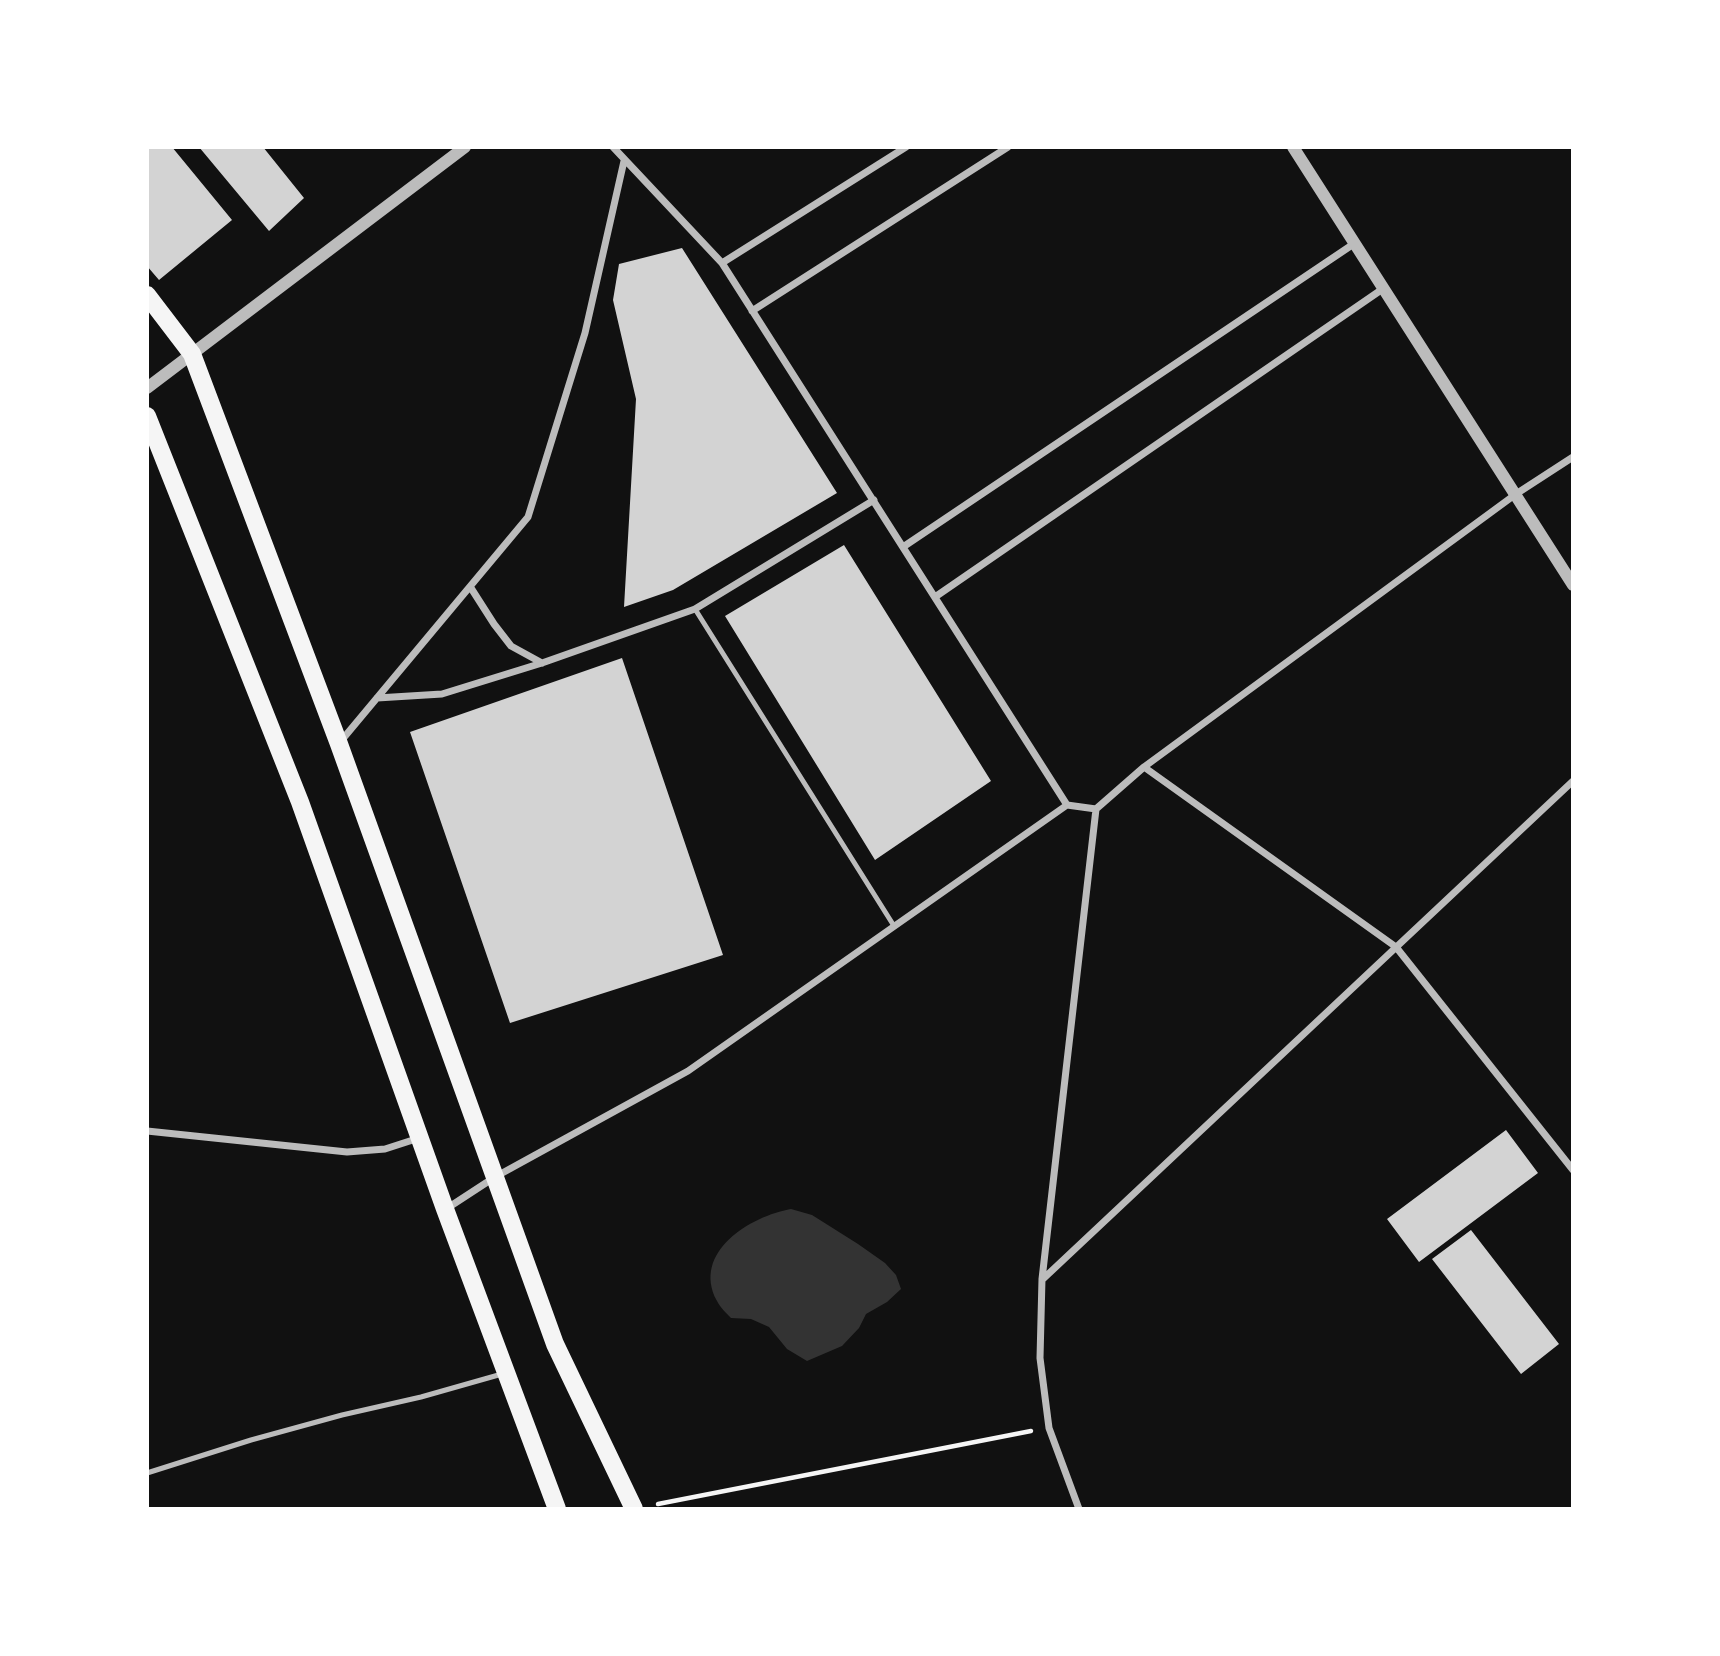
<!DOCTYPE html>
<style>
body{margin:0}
#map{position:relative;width:1720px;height:1656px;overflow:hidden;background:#111;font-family:"Nunito Sans",sans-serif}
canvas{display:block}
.frame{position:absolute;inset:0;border:149px solid #fff;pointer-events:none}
</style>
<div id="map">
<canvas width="1720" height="1656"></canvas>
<div class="frame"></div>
</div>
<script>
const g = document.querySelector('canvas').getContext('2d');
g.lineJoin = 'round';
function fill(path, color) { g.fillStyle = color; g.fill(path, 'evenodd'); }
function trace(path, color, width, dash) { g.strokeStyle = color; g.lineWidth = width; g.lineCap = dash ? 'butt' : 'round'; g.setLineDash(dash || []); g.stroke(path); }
const water = new Path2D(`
 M 791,1209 L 812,1215 L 858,1244 L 885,1263 L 896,1275 L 901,1289 L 887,1302 L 866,1314 L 859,1328 L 842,1346 L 807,1361 L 787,1349 L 769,1327 L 751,1319 L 731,1318 C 726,1313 720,1307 717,1301 C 691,1252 751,1216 791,1209 Z`);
const building = new Path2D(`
 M 147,147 L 172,147 L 232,220 L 159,280 L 147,266 Z
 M 199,147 L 263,147 L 304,198 L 269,231 Z
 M 682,248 L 837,493 L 673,590 L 624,607 L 636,399 L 613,300 L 619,264 Z
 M 844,545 L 991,781 L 875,860 L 725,616 Z
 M 622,658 L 723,955 L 510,1023 L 410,732 Z
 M 1506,1130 L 1538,1173 L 1419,1262 L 1387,1219 Z
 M 1471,1230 L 1559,1344 L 1521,1374 L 1432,1259 Z`);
const path = new Path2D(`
 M 658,1504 L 1031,1431`);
const service = new Path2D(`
 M 695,609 L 894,926
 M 147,1473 L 251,1440 L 342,1415 L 421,1397 L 502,1374`);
const minor = new Path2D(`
 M 613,147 L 722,263 L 1067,805 L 1096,809
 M 722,263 L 906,147
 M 752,311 L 1008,147
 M 903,547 L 1355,243
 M 471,588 L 494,624 L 511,646 L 542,663
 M 935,597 L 1384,288
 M 377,698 L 442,694 L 542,663 L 695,609 L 874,500
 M 341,741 L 528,517 L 585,333 L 624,161
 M 1144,767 L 1396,947 L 1573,1170
 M 147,1131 L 347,1152 L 385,1149 L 419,1138
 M 446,1209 L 495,1177 L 688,1071 L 1067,805
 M 1043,1279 L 1573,781
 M 1079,1509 L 1049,1428 L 1040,1358 L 1042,1279 L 1096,809 L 1144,767 L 1516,494 L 1573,457`);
const tertiary = new Path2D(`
 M 1293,147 L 1573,585
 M 147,388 L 465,147`);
const primary = new Path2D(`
 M 147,295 L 192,354 L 339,744 L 555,1344 L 634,1509
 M 147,416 L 300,802 L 445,1209 L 557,1509`);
fill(water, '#333');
fill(building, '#d3d3d3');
trace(path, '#f5f5f5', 4.5);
trace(service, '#bcbcbc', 5);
trace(minor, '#bcbcbc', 7);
trace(tertiary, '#bcbcbc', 12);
trace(primary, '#f5f5f5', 18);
</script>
